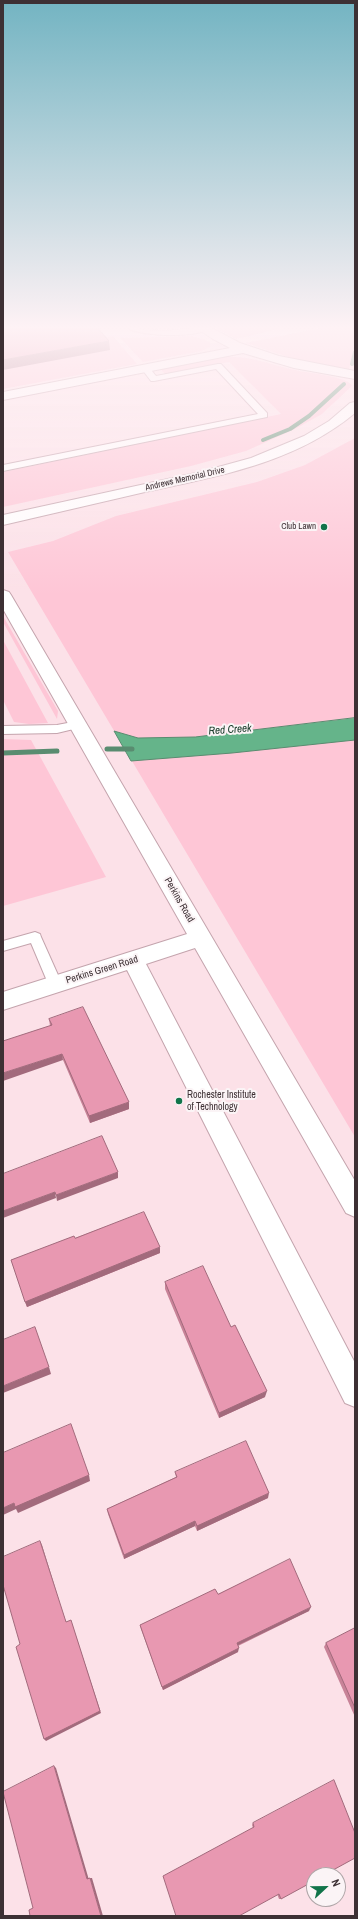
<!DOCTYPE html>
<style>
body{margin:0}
#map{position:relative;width:358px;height:1919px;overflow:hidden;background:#fce1e8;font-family:"Archivo Narrow",sans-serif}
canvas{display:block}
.frame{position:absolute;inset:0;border:4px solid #3d3034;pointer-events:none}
.north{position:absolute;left:306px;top:1867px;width:40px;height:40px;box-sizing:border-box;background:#fbf4f6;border:1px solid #afa6a8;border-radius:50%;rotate:68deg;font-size:11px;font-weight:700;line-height:16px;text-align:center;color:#3d3034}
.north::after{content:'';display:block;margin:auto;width:14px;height:18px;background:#11744a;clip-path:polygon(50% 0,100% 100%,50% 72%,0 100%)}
</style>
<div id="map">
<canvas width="358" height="1919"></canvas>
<div class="frame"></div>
<div class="north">N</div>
</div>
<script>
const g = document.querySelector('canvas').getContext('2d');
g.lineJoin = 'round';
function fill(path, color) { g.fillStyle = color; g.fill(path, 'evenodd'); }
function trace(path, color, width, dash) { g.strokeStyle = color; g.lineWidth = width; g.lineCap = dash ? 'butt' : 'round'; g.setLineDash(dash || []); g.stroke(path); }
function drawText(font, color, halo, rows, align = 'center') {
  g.font = font + ' "Archivo Narrow",sans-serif'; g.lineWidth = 4; g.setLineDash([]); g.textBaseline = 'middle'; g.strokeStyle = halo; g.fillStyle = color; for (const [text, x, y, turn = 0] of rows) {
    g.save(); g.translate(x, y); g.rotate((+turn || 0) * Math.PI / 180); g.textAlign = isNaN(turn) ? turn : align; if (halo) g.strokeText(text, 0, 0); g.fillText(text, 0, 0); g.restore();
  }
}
const green = new Path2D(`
 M 212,326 L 291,326 L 236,339 Z
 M 330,326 L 350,326 C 358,339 352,355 349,370 L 297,360 L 246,343 Z
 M 113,336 L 137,364 L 3,389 L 3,370 L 100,339 Z
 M 193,336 L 210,342 L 210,347 L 202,351 L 143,362 L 120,338 Z
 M 229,355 L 231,357 C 254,356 277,367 300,371 C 310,373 349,377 352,386 L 322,414 L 295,429 L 246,451 L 191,466 L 3,507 L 3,472 L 281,414 L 229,362 L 165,374 L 160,369 Z
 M 355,438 L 355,1137 L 8,552 L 53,541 L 116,516 L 257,482 L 305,465 Z
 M 3,616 L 58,711 L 57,719 L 3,622 Z
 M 3,640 L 48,723 L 29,724 L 14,722 L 3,700 Z
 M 3,739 L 31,740 L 106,877 L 3,906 Z`);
const water = new Path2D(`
 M 355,718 L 355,740 L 232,753 L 131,761 L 114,731 L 138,738 L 195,737 Z`);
const streamFar1 = new Path2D(`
 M 352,364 L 355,352
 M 263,440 L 290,429 L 309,416 L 344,384`);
const stream = new Path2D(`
 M 107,749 L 132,749
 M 3,753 L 57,751`);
const lane = new Path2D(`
 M 125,326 L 133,326 L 143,330 L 164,331 L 204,327 L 208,329 C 196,338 136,337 125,326 Z
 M 218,364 L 221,364 L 267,413 L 267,417 L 3,471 L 3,465 L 258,414 L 216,369 L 154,381 L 151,381 L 141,368 L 148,366 L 156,376 Z
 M 78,721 L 82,723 L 83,725 L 82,727 L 57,733 L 3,734 L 3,726 L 57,725 Z
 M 35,932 L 40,934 L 41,937 L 62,984 L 60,988 L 55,989 L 50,988 L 31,943 L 3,951 L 3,941 Z`);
const street = new Path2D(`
 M 193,326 L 208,326 L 240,343 L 279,356 L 355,371 L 355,379 L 294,368 L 243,353 L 3,400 L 3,392 L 230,348 L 213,339 Z
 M 355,402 L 355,413 C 295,463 219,476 145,492 C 98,503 50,514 3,525 L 3,515 L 200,472 L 251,458 L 304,436 L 329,421 L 350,403 Z
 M 3,590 L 9,592 L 11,595 L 355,1181 L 355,1217 L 346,1213 L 195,948 L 146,964 L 355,1363 L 355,1407 L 345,1403 L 127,970 L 3,1010 L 3,992 L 187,934 L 3,609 Z`);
const wall = new Path2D(`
 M 49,1019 L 129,1109 L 90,1123 L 63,1060 L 50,1026 Z
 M 75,1238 L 160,1253 L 27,1307 L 11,1260 Z
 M 165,1282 L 265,1397 L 219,1418 L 165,1289 Z
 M 175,1472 L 268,1498 L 197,1531 L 195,1526 L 124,1559 L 108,1514 L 107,1509 L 176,1477 Z
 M 218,1594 L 309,1611 L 238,1646 L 238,1652 L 163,1690 L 141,1629 L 140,1625 Z
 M 355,1628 L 355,1717 L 324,1647 L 326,1643 Z
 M 253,1823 L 281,1899 L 279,1899 L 252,1825 Z`);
const shadedWall = new Path2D(`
 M 109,341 L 110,350 L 3,370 L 3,360 Z
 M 62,1054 L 63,1060 L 3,1081 L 3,1073 Z
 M 129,1102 L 129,1109 L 90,1123 L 89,1116 Z
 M 118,1172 L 118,1178 L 57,1201 L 56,1195 Z
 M 55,1192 L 56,1198 L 3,1218 L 3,1211 Z
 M 160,1247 L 160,1253 L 27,1307 L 25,1302 Z
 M 49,1367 L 51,1374 L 3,1393 L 3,1386 Z
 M 267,1391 L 265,1397 L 219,1418 L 219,1413 Z
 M 89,1475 L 90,1481 L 18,1513 L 16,1509 L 3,1515 L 3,1508 L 14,1503 Z
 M 269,1493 L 268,1498 L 197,1531 L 197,1526 Z
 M 195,1521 L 195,1526 L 124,1559 L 124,1555 Z
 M 40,1541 L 42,1545 L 67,1626 L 66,1622 Z
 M 311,1607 L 309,1611 L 236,1646 L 237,1643 Z
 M 72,1624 L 101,1713 L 46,1741 L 44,1739 Z
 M 239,1648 L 238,1652 L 163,1690 L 162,1687 Z
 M 54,1766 L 56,1768 L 89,1880 L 87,1879 Z
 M 90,1878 L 92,1878 L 103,1916 L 101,1916 Z`);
const building = new Path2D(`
 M 3,326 L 96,326 L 109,341 L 3,360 Z
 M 83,1007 L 129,1102 L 89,1116 L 62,1054 L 3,1073 L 3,1041 L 52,1025 L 49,1019 Z
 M 102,1136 L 118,1172 L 56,1195 L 55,1192 L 3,1211 L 3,1174 Z
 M 144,1212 L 160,1247 L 25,1302 L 11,1260 L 74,1236 L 75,1238 Z
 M 203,1266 L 231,1327 L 235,1325 L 267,1391 L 219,1413 L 165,1282 Z
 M 35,1327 L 49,1367 L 3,1386 L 3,1340 Z
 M 71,1424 L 89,1475 L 15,1507 L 14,1503 L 3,1508 L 3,1453 Z
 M 246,1441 L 269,1493 L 197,1526 L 195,1521 L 124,1555 L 107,1509 L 177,1477 L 175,1472 Z
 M 40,1541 L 66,1622 L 71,1620 L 100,1711 L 44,1739 L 16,1647 L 20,1644 L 3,1585 L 3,1557 Z
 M 290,1559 L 311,1607 L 237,1643 L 239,1648 L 162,1687 L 140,1625 L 215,1589 L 218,1594 Z
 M 355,1628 L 355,1708 L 326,1643 Z
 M 54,1766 L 87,1879 L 90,1878 L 101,1916 L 30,1916 L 29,1910 L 33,1908 L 3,1792 Z
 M 334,1780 L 355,1833 L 355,1858 L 324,1875 L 314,1875 L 314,1881 L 281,1899 L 279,1894 L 239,1916 L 176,1916 L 163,1876 L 254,1827 L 253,1823 Z`);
const markers = [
 [324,527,4,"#11744a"],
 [179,1101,4,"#11744a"]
];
const farStreetnames = [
 ["Andrews Memorial Drive",185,479,-13]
];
const farPoinames = [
 ["Club Lawn",316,527]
];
const streetNames = [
 ["Perkins Road",179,900,60],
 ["Perkins Green Road",102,970,-17]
];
const poiNames = [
 ["Rochester Institute",187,1095],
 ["of Technology",187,1107]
];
const waterNames = [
 ["Red Creek",230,730,-4]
];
fill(green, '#fec6d6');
fill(water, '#65b48a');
trace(water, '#598c70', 1);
trace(streamFar1, '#598c70', 4);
trace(stream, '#598c70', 5);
trace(lane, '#c4a4ad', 2);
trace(street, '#c4a4ad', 2);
fill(lane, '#fff');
fill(street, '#fff');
fill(wall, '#c88398');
fill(shadedWall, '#a26a7c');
fill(building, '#e898b1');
trace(building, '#a26a7c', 1);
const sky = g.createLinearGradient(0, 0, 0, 595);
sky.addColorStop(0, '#73b4c2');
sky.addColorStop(0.55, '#fef2f5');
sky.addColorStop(1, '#fef2f500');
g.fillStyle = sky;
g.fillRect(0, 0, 358, 595);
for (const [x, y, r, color] of markers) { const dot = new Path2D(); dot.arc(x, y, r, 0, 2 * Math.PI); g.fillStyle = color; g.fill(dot); trace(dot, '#fbf4f6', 1.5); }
drawText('9px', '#3d3034', '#fbf4f6', farStreetnames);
drawText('9px', '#3d3034', '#fbf4f6', farPoinames, 'right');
drawText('10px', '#3d3034', '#fbf4f6', streetNames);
drawText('10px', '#3d3034', '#fbf4f6', poiNames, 'left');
drawText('italic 11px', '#113422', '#fbf4f6', waterNames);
</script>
